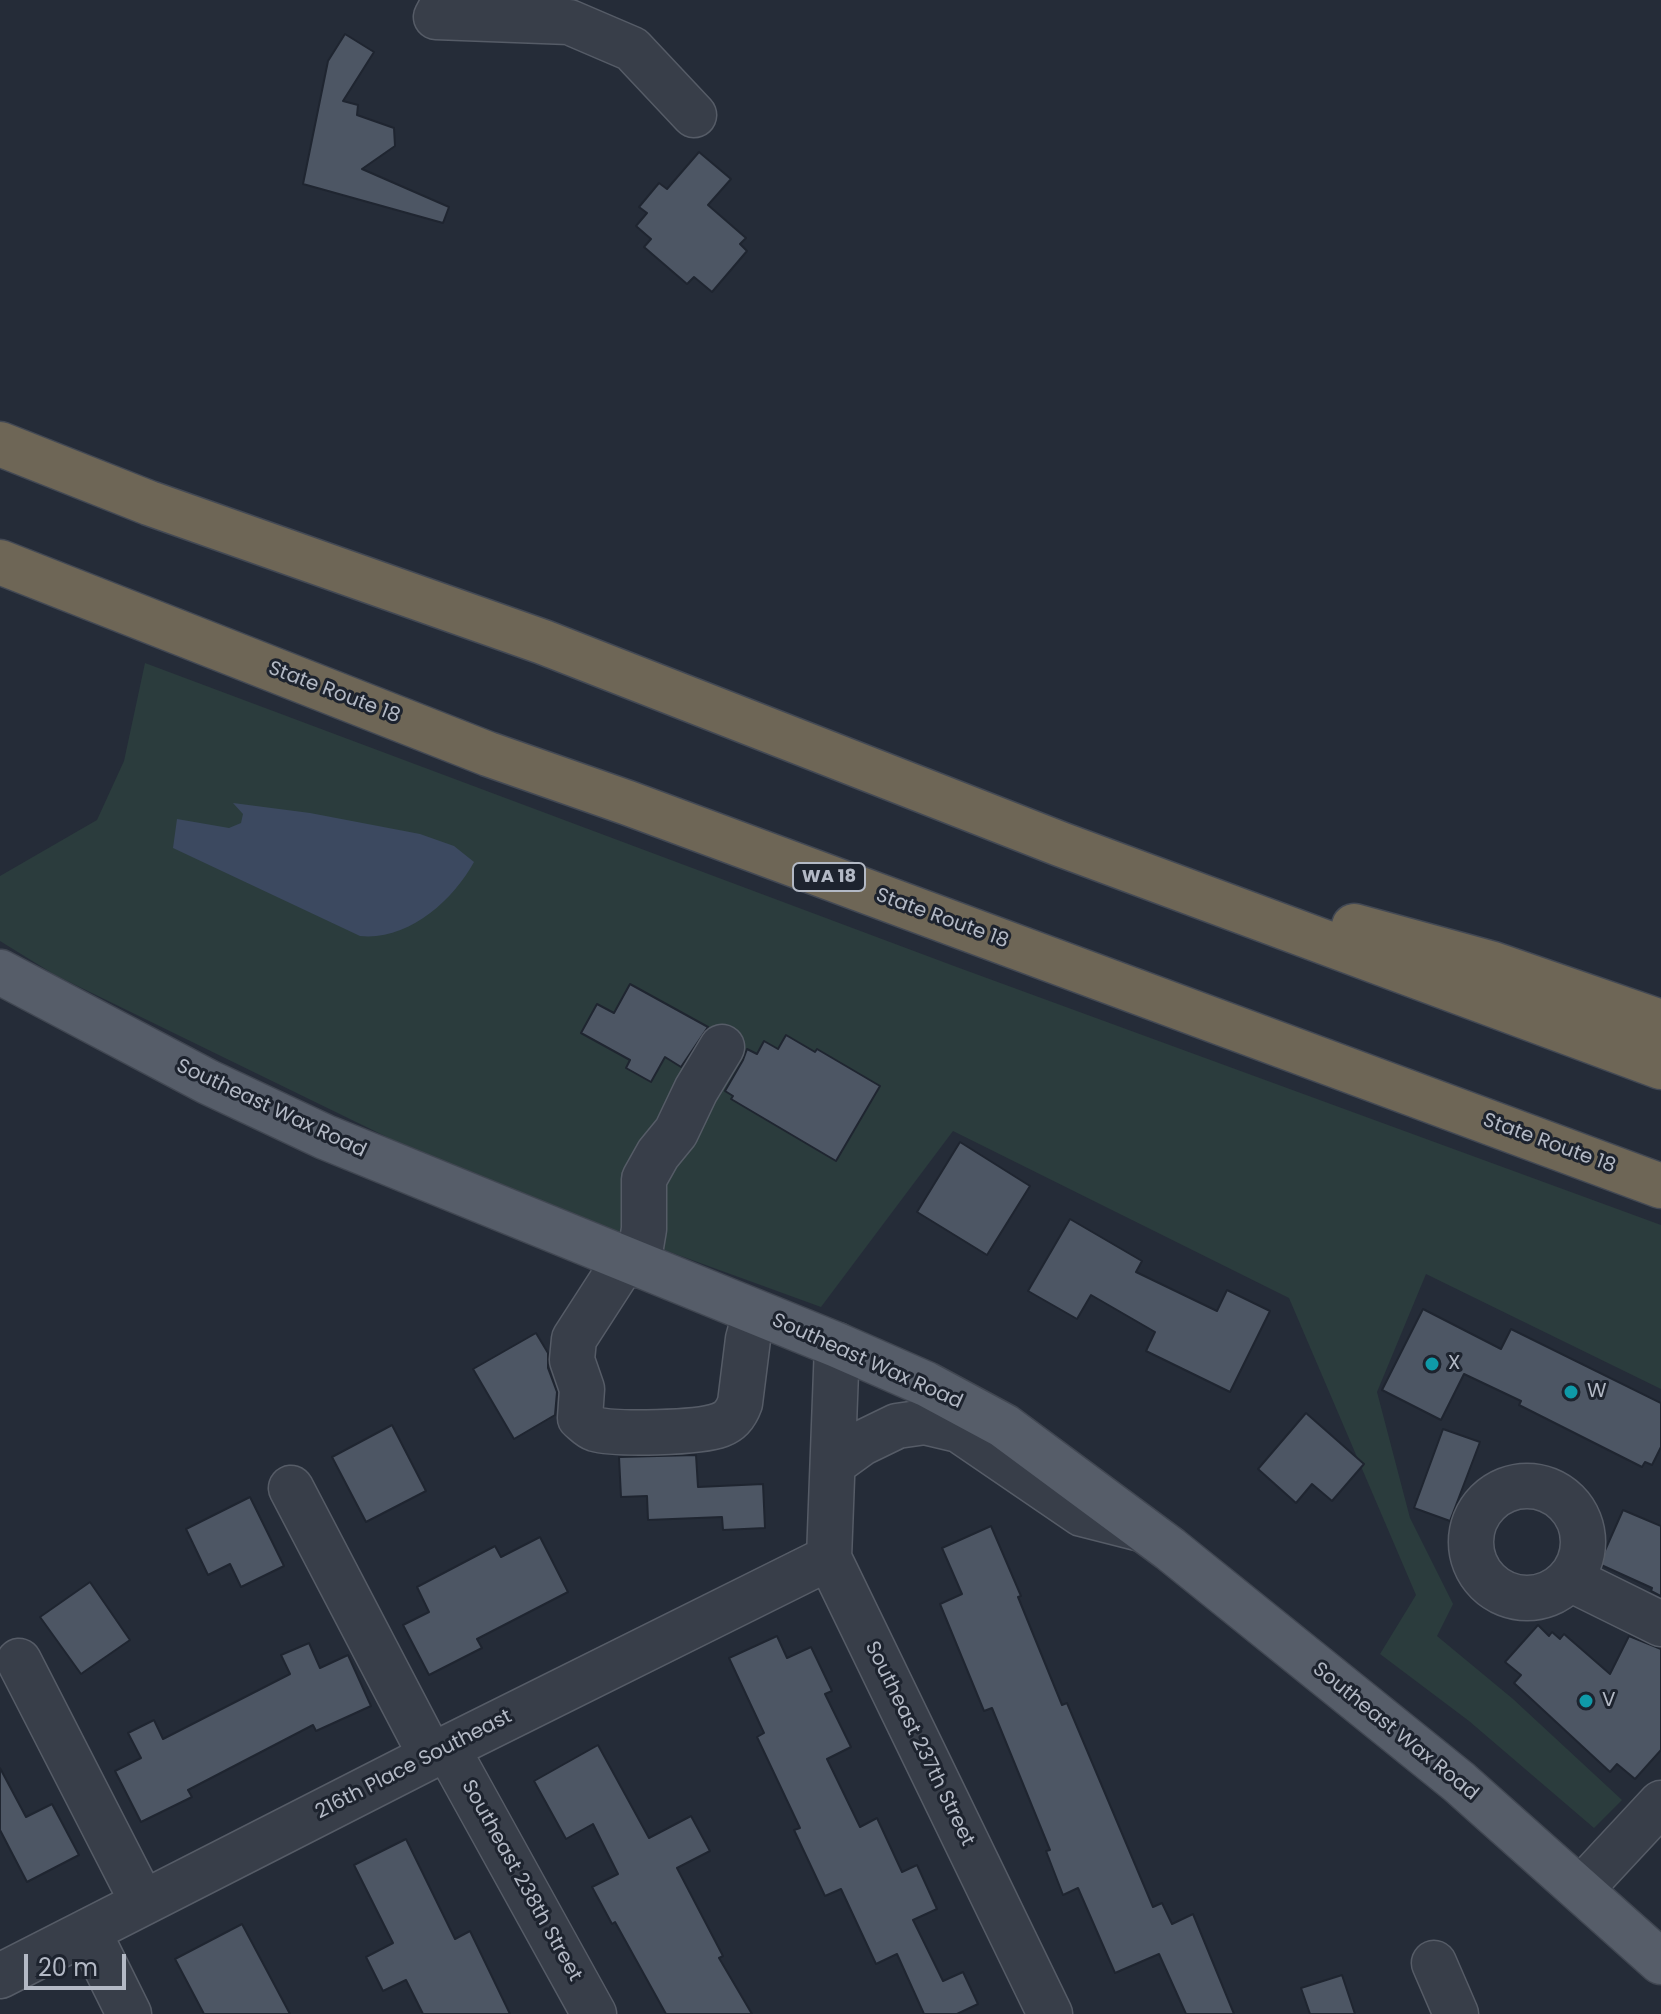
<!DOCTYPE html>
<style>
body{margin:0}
#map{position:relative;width:1661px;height:2014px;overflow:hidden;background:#252c38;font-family:Poppins,sans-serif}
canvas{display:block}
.scale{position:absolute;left:24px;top:1954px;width:102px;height:36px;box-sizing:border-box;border:4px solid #b3b9c5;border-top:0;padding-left:10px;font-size:24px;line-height:28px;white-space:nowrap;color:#b3b9c5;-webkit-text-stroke:6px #1d232e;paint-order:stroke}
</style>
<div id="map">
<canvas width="1661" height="2014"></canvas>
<div class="scale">20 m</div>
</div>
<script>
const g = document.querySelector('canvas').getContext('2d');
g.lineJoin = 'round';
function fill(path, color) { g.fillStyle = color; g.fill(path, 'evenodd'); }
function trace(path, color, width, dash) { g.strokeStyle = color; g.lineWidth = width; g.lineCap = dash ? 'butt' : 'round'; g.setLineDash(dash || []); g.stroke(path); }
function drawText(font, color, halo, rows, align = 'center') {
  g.font = font + ' Poppins,sans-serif'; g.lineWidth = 6; g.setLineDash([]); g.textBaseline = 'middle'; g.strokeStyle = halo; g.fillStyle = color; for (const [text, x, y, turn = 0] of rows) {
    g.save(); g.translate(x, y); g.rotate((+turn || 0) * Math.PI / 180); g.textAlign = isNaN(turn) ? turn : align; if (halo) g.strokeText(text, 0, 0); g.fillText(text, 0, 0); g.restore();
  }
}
const green = new Path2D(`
 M 145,663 L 954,966 L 1661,1225 L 1661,1389 L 1426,1274 L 1377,1392 L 1410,1518 L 1453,1604 L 1437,1636 L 1513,1699 L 1622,1800 L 1594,1828 L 1469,1721 L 1380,1654 L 1416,1595 L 1289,1298 L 953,1131 L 821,1307 L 483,1184 L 55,975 L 0,941 L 0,876 L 97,820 L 124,761 Z`);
const water = new Path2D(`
 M 233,803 L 310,813 L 420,834 L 454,846 L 474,862 C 452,902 407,941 360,936 L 173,848 L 177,819 L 229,828 L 241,823 L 243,814 Z`);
const building = new Path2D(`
 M 345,34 L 374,52 L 343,101 L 358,105 L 357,115 L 394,128 L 395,146 L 362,169 L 449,207 L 443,223 L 303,184 L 328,61 Z
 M 699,152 L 731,179 L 708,205 L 746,238 L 740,244 L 747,251 L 712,292 L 694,277 L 687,284 L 644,247 L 651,239 L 636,226 L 647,213 L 639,207 L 659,183 L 667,189 Z
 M 630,984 L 708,1027 L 681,1067 L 665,1057 L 651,1082 L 626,1068 L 630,1060 L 581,1033 L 597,1004 L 614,1013 Z
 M 786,1035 L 815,1052 L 817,1049 L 880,1086 L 836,1161 L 731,1099 L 733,1096 L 725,1091 L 743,1060 L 747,1049 L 757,1054 L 764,1041 L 778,1049 Z
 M 960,1142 L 1030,1186 L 987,1255 L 917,1212 Z
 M 1070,1219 L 1142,1261 L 1136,1272 L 1217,1311 L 1227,1290 L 1270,1311 L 1230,1392 L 1146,1351 L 1155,1332 L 1091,1295 L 1077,1319 L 1028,1291 Z
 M 1423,1309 L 1501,1349 L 1511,1329 L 1661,1403 L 1661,1447 L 1652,1465 L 1645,1462 L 1642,1467 L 1519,1405 L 1521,1401 L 1464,1374 L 1441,1420 L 1382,1390 Z
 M 536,1333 L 548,1353 L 548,1368 L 557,1392 L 555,1415 L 514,1439 L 473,1369 Z
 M 1306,1413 L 1364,1464 L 1332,1501 L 1312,1484 L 1296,1503 L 1258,1469 Z
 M 392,1425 L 426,1491 L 366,1522 L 332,1457 Z
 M 1443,1429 L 1480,1442 L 1450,1521 L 1414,1508 Z
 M 696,1455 L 698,1487 L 763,1484 L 765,1528 L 723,1530 L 722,1517 L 648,1520 L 647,1496 L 621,1497 L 619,1457 Z
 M 250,1497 L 284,1566 L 241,1587 L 230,1564 L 208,1575 L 186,1529 Z
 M 1623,1510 L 1661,1526 L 1661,1596 L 1651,1591 L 1652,1588 L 1599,1564 Z
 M 991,1526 L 1021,1596 L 1018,1597 L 1062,1705 L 1067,1703 L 1153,1907 L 1162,1903 L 1172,1924 L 1193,1914 L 1234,2014 L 1186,2014 L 1159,1954 L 1115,1973 L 1078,1888 L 1063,1895 L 1046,1851 L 1050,1850 L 992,1708 L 984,1711 L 940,1604 L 962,1594 L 942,1548 Z
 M 540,1537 L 568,1592 L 477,1639 L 482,1648 L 429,1675 L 403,1625 L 429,1612 L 417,1587 L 495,1546 L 501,1557 Z
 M 90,1582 L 130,1640 L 81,1674 L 40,1617 Z
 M 1538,1625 L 1549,1636 L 1552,1632 L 1560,1639 L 1564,1634 L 1610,1674 L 1629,1636 L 1661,1649 L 1661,1750 L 1635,1779 L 1617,1764 L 1610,1772 L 1514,1683 L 1521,1675 L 1505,1662 Z
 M 777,1636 L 787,1658 L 811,1647 L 832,1691 L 825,1694 L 851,1747 L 827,1759 L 860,1827 L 877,1818 L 902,1872 L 917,1865 L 937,1909 L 913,1920 L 943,1981 L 963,1972 L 978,2004 L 957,2014 L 924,2014 L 897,1954 L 876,1964 L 841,1889 L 825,1896 L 794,1830 L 800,1828 L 757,1737 L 764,1733 L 729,1658 Z
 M 309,1643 L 320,1668 L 348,1655 L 371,1706 L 316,1731 L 313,1725 L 188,1790 L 192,1797 L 141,1822 L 115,1771 L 141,1758 L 128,1733 L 154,1720 L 163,1739 L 290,1674 L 281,1655 Z
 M 598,1745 L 649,1838 L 691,1816 L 710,1851 L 677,1868 L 723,1956 L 719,1958 L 752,2014 L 666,2014 L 615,1922 L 612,1924 L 592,1887 L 618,1874 L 593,1824 L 566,1839 L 534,1781 Z
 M 0,1768 L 26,1817 L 52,1804 L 79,1855 L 27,1882 L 0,1830 Z
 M 406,1839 L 455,1939 L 470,1931 L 510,2014 L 423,2014 L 406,1980 L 383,1991 L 366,1957 L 393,1943 L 354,1865 Z
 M 242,1924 L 290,2014 L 204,2014 L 175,1959 Z
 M 1342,1975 L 1355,2014 L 1310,2014 L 1301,1988 Z`);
const minor = new Path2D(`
 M 445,0 L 436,17 L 569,22 L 632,49 L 694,115
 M 625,1260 L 574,1339 L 572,1360 L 582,1389 L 580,1418 C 585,1422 589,1427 595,1429 C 616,1435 699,1433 720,1425 C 731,1421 736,1414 740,1403 L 748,1339 L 755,1313
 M 638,1265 L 644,1229 L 644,1179 L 658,1154 L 676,1132 L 696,1090 L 722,1047
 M 837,1345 L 829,1558 L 1050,2014
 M 833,1464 L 862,1443 L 897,1426 L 925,1422 L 959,1430 L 1082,1514 L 1141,1529
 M1471 1542a56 56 0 1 1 112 0a56 56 0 1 1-112 0Z
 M 291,1488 L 431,1756
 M 1570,1579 L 1661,1624
 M 19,1661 L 143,1903
 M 447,1748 L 594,2014
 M 1581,1889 L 1661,1803
 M 88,1931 L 129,2014
 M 1434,1963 L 1456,2014
 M 0,1976 L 447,1748 L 829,1558`);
const major = new Path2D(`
 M 0,972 L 208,1082 L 325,1137 L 837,1345 L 926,1384 L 1004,1426 L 1170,1549 L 1459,1782 L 1661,1962`);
const highway = new Path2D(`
 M 0,444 L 149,503 L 543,642 L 1060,844 L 1661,1067
 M 0,562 L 488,754 L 628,803 L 1661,1186
 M 1354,926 L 1493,964 L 1661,1022`);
const markers = [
 [1432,1364,8,"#0f9aa8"],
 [1571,1392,8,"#0f9aa8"],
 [1586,1701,8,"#0f9aa8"]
];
const shields = [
 [829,877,72]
];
const shieldNames = [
 ["WA 18",829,877]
];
const streetNames = [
 ["State Route 18",334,693,21],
 ["State Route 18",942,919,20],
 ["Southeast Wax Road",271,1109,25],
 ["State Route 18",1549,1144,20],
 ["Southeast Wax Road",867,1362,24],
 ["Southeast Wax Road",1395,1732,39],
 ["Southeast 237th Street",919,1744,64],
 ["216th Place Southeast",414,1765,-27],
 ["Southeast 238th Street",521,1881,61]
];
const poiNames = [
 ["X",1448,1364],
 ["W",1587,1392],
 ["V",1602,1701]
];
fill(green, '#2b3c3d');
fill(water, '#3c4960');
fill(building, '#4d5664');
trace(building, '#1f2530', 2);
trace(minor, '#565c67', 47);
trace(major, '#414752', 47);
trace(highway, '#434954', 47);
trace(minor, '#383e49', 44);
trace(major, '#565d69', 44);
trace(highway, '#6e6656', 44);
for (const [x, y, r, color] of markers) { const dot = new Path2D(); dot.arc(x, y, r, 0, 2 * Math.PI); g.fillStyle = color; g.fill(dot); trace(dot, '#1d232e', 3); }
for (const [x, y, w] of shields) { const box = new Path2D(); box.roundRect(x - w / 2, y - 14, w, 28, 6); g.fillStyle = '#1d232e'; g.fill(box); trace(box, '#b3b9c5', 2); }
drawText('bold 18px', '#b3b9c5', null, shieldNames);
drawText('20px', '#b3b9c5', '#1d232e', streetNames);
drawText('20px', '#b3b9c5', '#1d232e', poiNames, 'left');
</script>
